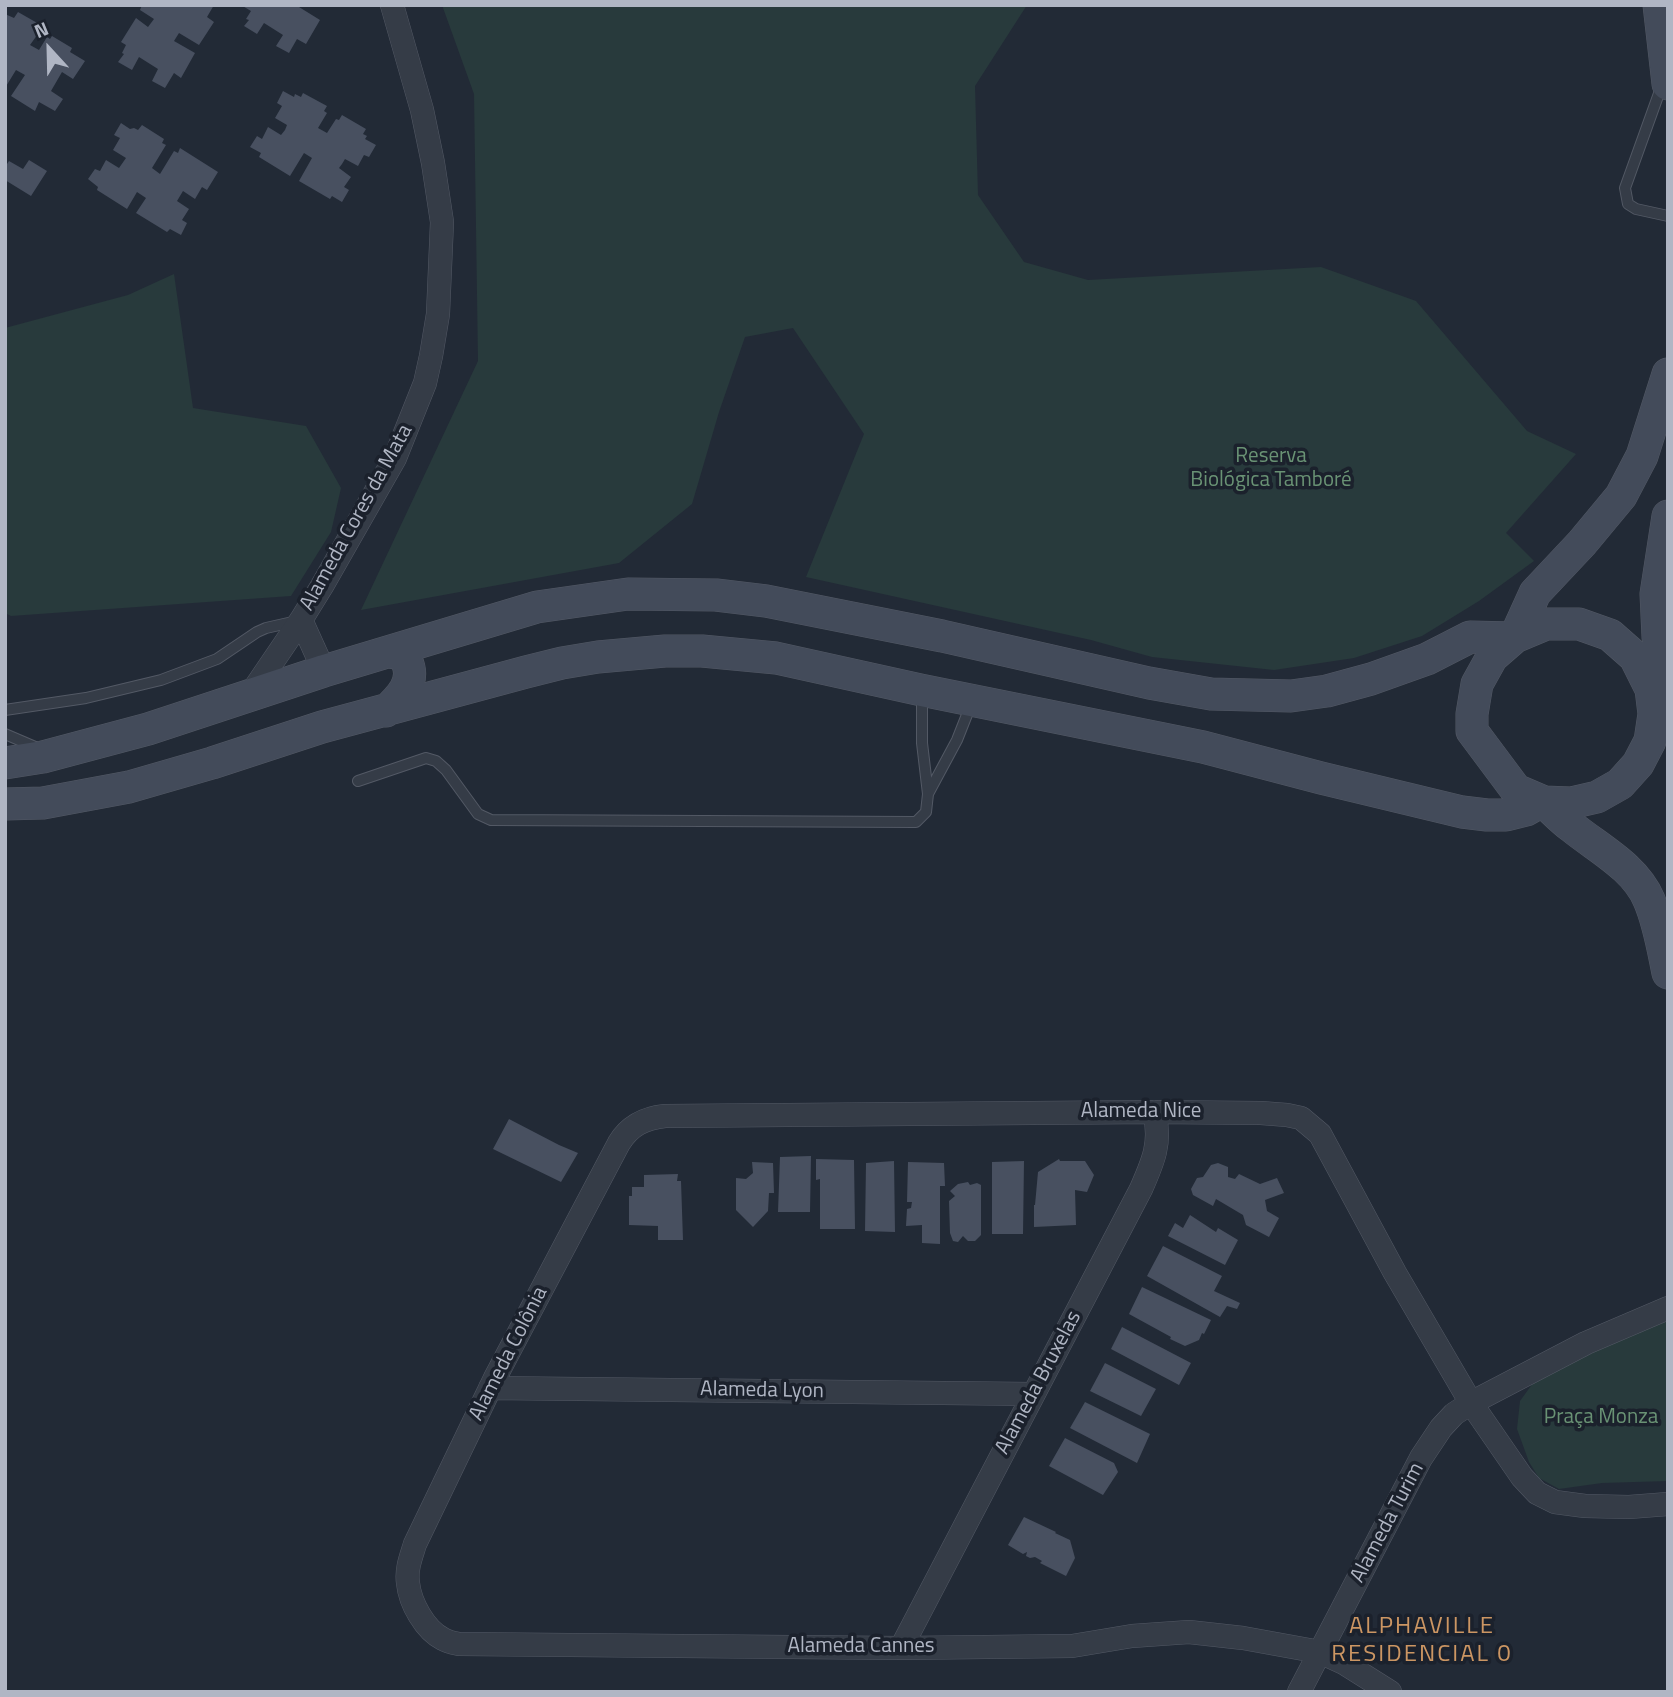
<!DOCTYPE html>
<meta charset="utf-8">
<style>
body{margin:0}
#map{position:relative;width:1673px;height:1697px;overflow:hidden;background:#222a36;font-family:"Titillium Web",sans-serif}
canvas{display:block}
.frame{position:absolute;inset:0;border:7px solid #b0b6c4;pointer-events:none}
.north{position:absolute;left:14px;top:14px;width:70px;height:70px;-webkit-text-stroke:5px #1b212c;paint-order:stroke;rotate:338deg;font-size:19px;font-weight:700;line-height:28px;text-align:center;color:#b0b6c4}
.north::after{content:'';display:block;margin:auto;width:24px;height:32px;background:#b0b6c4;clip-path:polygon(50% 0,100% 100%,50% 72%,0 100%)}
</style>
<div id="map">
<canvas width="1673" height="1697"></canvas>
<div class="frame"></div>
<div class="north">N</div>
</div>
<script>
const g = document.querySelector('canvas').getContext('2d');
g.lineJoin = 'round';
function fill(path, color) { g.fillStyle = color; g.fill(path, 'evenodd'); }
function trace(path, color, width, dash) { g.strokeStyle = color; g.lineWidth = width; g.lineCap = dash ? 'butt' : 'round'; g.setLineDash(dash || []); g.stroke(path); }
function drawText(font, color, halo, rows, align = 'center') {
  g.font = font + ' "Titillium Web",sans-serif'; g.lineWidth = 7; g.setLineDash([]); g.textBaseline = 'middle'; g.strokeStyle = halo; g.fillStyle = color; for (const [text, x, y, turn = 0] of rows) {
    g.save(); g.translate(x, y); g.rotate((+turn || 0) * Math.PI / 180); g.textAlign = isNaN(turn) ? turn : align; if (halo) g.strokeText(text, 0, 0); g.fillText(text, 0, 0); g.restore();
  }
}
const green = new Path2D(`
 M 442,5 L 1027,5 L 975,86 L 978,195 L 1024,262 L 1088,280 L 1321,267 L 1416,301 L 1527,431 L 1576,454 L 1506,533 L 1534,561 L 1479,601 L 1422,636 L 1354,658 L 1274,670 L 1152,657 L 1091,640 L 806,577 L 864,434 L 793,328 L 745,337 L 719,412 L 692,504 L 619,563 L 361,610 L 478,361 L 474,94 Z
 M 174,274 L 193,408 L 306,426 L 341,488 L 331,532 L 291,596 L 11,616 L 5,613 L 5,328 L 128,295 Z
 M 1668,1316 L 1668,1481 L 1602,1483 L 1559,1489 L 1539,1478 L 1529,1462 L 1517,1429 L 1520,1401 L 1533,1383 L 1544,1374 Z`);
const building = new Path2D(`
 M 142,5 L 214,5 L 207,17 L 214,22 L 199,45 L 179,33 L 174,41 L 195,53 L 181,78 L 174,73 L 165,88 L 152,81 L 158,69 L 139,57 L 132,70 L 118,62 L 124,54 L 122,53 L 126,45 L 121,42 L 136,18 L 148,27 L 154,19 L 140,10 Z
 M 241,5 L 299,5 L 299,7 L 320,20 L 306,44 L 297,39 L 289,53 L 276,46 L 283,35 L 264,23 L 257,34 L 244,26 L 249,20 L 246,19 L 251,11 Z
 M 18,12 L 46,28 L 43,33 L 40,31 L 30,45 L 39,50 L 47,37 L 50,39 L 52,36 L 72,48 L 70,52 L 85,61 L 73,79 L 62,72 L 51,91 L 63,99 L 55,111 L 39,102 L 35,111 L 11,96 L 25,75 L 16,70 L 5,88 L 5,14 L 14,18 Z
 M 283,91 L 294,97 L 295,94 L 301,97 L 303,93 L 327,106 L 324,111 L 327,113 L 318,128 L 327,133 L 336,119 L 339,120 L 342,115 L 366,129 L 363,134 L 367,136 L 365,139 L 376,145 L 369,157 L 364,155 L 358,166 L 345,159 L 342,164 L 339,168 L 351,177 L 344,187 L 349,190 L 342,202 L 332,196 L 330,199 L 299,181 L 312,158 L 304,153 L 290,176 L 259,157 L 261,153 L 250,147 L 257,136 L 262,139 L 268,127 L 281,135 L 285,130 L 287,125 L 275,118 L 282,106 L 277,103 Z
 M 121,123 L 130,129 L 134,128 L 138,130 L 142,125 L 164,139 L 162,143 L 166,145 L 152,168 L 160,174 L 174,151 L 178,153 L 180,148 L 218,172 L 207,190 L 202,187 L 195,199 L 183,191 L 177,201 L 189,209 L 182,220 L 187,223 L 181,235 L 170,229 L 167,232 L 136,213 L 146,198 L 137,192 L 127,209 L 97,190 L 98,187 L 88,179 L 95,169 L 100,171 L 106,160 L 119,168 L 126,158 L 113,150 L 120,138 L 114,135 Z
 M 29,160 L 47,171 L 31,196 L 5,180 L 5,167 L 9,161 L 23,169 Z
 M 509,1119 L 559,1145 L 578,1153 L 561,1182 L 493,1149 Z
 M 811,1156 L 810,1212 L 778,1212 L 780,1157 Z
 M 816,1159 L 854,1160 L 855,1229 L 820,1229 L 820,1179 L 816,1180 Z
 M 1059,1159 L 1060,1161 L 1085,1161 L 1094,1175 L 1087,1192 L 1075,1190 L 1076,1225 L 1034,1227 L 1034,1205 L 1035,1205 L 1038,1172 Z
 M 894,1161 L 895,1232 L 865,1231 L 866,1163 Z
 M 1024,1161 L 1023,1234 L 992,1234 L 992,1162 Z
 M 752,1162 L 773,1163 L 774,1193 L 769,1193 L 768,1211 L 753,1227 L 736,1210 L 736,1178 L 746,1179 L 753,1173 Z
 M 908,1162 L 944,1163 L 945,1186 L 940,1186 L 940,1244 L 922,1243 L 922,1225 L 906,1226 L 907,1209 L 911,1208 L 912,1202 L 907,1202 Z
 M 1218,1163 L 1228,1167 L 1228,1177 L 1235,1179 L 1239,1174 L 1260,1184 L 1277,1178 L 1284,1193 L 1265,1200 L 1267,1211 L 1279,1218 L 1269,1237 L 1246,1225 L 1243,1215 L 1216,1199 L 1213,1206 L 1193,1195 L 1191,1189 L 1197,1178 L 1203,1177 L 1211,1165 Z
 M 678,1174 L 677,1181 L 681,1181 L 683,1240 L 658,1240 L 658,1226 L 629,1225 L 629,1196 L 632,1196 L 632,1187 L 644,1187 L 644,1175 Z
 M 968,1182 L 970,1185 L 977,1183 L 981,1185 L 981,1235 L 975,1241 L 968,1241 L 963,1236 L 958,1242 L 953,1241 L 950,1233 L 949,1201 L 955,1196 L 950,1191 L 958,1184 Z
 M 1190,1215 L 1216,1232 L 1218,1228 L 1238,1240 L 1225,1265 L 1168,1236 L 1175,1223 L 1183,1228 Z
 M 1163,1246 L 1222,1276 L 1214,1291 L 1240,1303 L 1237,1309 L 1227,1306 L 1220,1317 L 1147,1276 Z
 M 1142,1287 L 1211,1320 L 1204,1334 L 1202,1333 L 1199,1340 L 1185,1346 L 1170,1339 L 1171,1337 L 1129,1314 Z
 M 1122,1327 L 1191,1363 L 1179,1385 L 1111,1349 Z
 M 1105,1363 L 1156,1389 L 1141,1416 L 1090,1391 Z
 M 1085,1402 L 1150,1434 L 1137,1463 L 1070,1428 Z
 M 1065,1438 L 1114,1463 L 1118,1472 L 1103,1495 L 1049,1466 Z
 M 1024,1517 L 1056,1532 L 1055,1533 L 1070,1540 L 1075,1558 L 1066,1576 L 1040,1563 L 1042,1561 L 1035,1557 L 1030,1558 L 1026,1556 L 1027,1552 L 1023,1554 L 1008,1545 Z`);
const lane = new Path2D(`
 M 1662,85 L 1625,188 L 1628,204 L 1636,209 L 1668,216
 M 5,710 L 86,698 L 161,680 L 217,659 L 257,632 L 266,628 L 297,621
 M 5,734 L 40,749
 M 358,781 L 426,758 L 436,761 L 446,770 L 478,814 L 491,820 L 916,822 L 926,812 L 928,794 L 922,743 L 922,694
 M 928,794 L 957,740 L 972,702`);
const street = new Path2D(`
 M 301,620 L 324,671
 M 250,695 L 301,620 L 322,586 L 395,458 L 425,383 L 431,356 L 438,314 L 442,222 L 433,163 L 422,110 L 392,5
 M 490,1388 L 1033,1394
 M 901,1648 L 1141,1189 C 1153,1162 1162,1142 1154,1112
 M 1299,1692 L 1421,1458 L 1441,1428 L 1454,1414 L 1471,1403 L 1586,1343 L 1668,1308
 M 1390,1692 L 1344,1663 L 1320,1652 L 1243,1638 L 1189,1632 L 1132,1636 L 1072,1646 L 901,1648 L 459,1644 C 454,1643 448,1642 443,1639 C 425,1630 410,1603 408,1583 C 406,1569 411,1557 415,1544 L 496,1376 L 619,1143 C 630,1125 645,1118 665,1116 L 1154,1112 L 1261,1113 L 1287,1115 L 1301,1118 L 1320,1134 L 1327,1147 L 1395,1273 L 1471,1403 L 1522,1477 L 1537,1493 L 1555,1502 L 1585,1506 L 1629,1507 L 1668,1504`);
const secondary = new Path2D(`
 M 1659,5 L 1668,84
 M 1546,624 L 1579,624 L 1610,635 L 1635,657 L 1651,689 L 1654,714 L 1650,741 L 1638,764 L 1620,784 L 1597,797 L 1571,803 L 1544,802 L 1516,790 L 1472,731 L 1472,714 L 1477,684 L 1492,657 L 1515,637 Z
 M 1515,637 L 1535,593 L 1582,543 L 1621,496 L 1642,456 L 1668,374
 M 1650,687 L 1662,658 L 1658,637 L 1656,594 L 1668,516
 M 386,711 C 400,698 416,682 407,662 C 403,654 398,653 389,652
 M 5,763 L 43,757 L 148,729 L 324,671 L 537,607 L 628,594 L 716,595 L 766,601 L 942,636 L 1149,683 L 1211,694 L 1291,696 L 1327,691 L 1371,679 L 1427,659 L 1470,637 L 1513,638
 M 1544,802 C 1553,810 1562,820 1572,827 C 1599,849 1635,867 1649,900 C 1659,923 1663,949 1668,973
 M 5,804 L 43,803 L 129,787 L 212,763 L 322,727 L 526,672 L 562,663 L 598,657 L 665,651 L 702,651 L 776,658 L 921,690 L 1203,747 L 1321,778 L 1462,812 L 1487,815 L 1506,815 L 1526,810 L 1542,801`);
const parkNames = [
 ["Reserva",1271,457],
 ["Biológica Tamboré",1271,481],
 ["Praça Monza",1601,1418]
];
const streetNames = [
 ["Alameda Cores da Mata",357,518,-61],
 ["Alameda Nice",1141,1112],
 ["Alameda Colônia",509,1354,-63],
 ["Alameda Bruxelas",1039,1383,-62],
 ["Alameda Lyon",762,1391,1],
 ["Alameda Turim",1388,1523,-62],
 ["Alameda Cannes",861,1647]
];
const quarterNames = [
 ["ALPHAVILLE",1422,1627],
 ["RESIDENCIAL 0",1422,1655]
];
fill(green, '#283a3c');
fill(building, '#485060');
trace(lane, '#535965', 12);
trace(street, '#535965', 24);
trace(secondary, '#535965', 33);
trace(lane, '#353c47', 10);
trace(street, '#353c47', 23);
trace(secondary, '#434b5a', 32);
drawText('21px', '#699274', '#1b212c', parkNames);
drawText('21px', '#b0b6c4', '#1b212c', streetNames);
g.letterSpacing = '2px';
drawText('24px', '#cc9663', '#1b212c', quarterNames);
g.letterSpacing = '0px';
</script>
